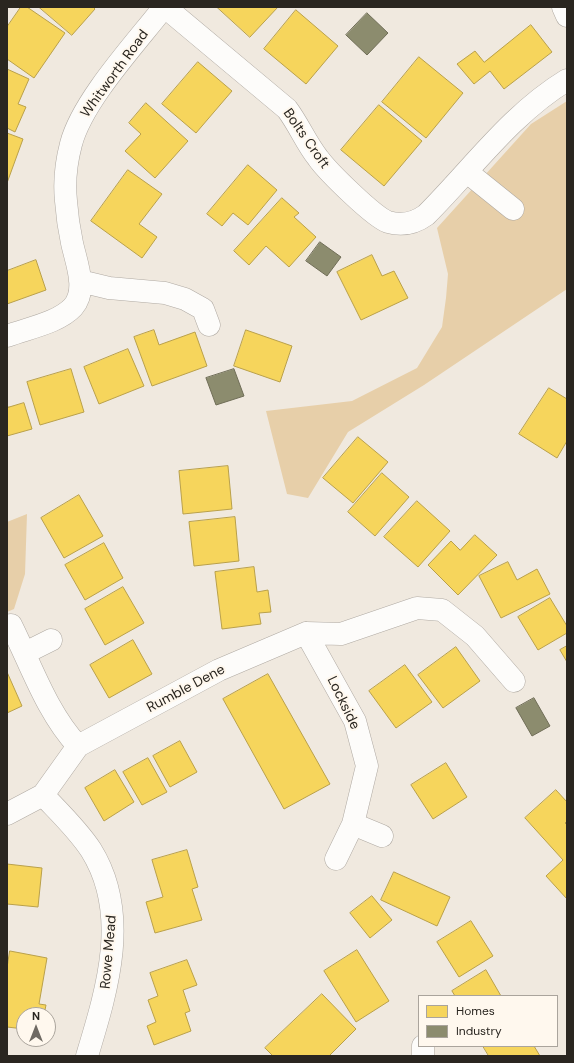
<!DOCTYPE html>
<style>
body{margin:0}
#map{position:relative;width:574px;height:1063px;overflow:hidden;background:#f0e9df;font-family:"DM Sans",sans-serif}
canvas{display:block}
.frame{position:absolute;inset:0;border:8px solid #2a2620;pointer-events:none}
.legend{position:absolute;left:418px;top:995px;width:140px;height:52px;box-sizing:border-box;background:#fff8ee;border:1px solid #aaa49c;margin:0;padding:5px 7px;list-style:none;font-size:12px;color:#2a2620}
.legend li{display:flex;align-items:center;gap:8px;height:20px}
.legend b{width:20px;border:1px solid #aaa49c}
.north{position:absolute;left:16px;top:1007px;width:40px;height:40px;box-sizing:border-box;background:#fff8ee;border:1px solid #aaa49c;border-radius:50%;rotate:0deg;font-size:11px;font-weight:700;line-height:16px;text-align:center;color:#2a2620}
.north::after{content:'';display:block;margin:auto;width:14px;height:18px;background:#6f6a63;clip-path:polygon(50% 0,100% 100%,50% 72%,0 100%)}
</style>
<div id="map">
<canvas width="574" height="1063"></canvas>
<div class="frame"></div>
<ul class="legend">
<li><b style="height:11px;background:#f6d55c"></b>Homes</li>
<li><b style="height:11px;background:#8c8c6e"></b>Industry</li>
</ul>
<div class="north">N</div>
</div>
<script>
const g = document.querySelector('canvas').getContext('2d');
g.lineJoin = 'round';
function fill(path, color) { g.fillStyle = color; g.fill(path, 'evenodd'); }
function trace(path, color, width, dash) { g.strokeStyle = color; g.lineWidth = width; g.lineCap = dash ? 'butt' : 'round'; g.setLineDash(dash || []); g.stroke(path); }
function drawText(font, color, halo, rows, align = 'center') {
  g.font = font + ' "DM Sans",sans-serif'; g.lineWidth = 4; g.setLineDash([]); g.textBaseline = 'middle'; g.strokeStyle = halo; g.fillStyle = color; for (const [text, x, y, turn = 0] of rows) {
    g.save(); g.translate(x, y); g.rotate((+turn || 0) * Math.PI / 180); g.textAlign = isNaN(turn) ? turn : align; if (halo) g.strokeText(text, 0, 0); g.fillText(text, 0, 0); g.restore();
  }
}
const green = new Path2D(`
 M 567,101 L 567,289 L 424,385 L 348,432 L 308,498 L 287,494 L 266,411 L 352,401 L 417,368 L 442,327 L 446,298 L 448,274 L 437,228 L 531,124 Z
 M 27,514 L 25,574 L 14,609 L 7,612 L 7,522 Z`);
const homes = new Path2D(`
 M 21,7 L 27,7 L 65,33 L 34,78 L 7,59 L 7,27 Z
 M 39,7 L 93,7 L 95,9 L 72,35 Z
 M 217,7 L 278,7 L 250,37 Z
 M 296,10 L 338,46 L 306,84 L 264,49 Z
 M 531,25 L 552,52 L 504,89 L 490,71 L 474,84 L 457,64 L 475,51 L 484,62 Z
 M 419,57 L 463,93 L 426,138 L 382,102 Z
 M 198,62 L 232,91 L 196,133 L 162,104 Z
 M 7,69 L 29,79 L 18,104 L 26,107 L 15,132 L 7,128 Z
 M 146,103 L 188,141 L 155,178 L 125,151 L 141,134 L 129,123 Z
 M 379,105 L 422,141 L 384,186 L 341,150 Z
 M 7,133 L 23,139 L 7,183 Z
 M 248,165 L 277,190 L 248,225 L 233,213 L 222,226 L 207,214 Z
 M 128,170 L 162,194 L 139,224 L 157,237 L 142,258 L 91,221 Z
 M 282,198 L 299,213 L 294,217 L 316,237 L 289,267 L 266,246 L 249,265 L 234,251 Z
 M 372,255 L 382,276 L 394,271 L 408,298 L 361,320 L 337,272 Z
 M 36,260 L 46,290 L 7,304 L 7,271 Z
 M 154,330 L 159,345 L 195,332 L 207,366 L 152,386 L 134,337 Z
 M 246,330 L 292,346 L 280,382 L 234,366 Z
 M 128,349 L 144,386 L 99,404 L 84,367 Z
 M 71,369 L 84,412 L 40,425 L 27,382 Z
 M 549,388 L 567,399 L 567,441 L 557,458 L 519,434 Z
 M 24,403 L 32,429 L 7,436 L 7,405 L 8,407 Z
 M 358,437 L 388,462 L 353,503 L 323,478 Z
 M 228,466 L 232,509 L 183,514 L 179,471 Z
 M 382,473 L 409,497 L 375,536 L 348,512 Z
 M 79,495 L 103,536 L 64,558 L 41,518 Z
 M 417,501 L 450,531 L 418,567 L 384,537 Z
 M 235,517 L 239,561 L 194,566 L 189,522 Z
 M 475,535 L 497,555 L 458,595 L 428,565 L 451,541 L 460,550 Z
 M 104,543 L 123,578 L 85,600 L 65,565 Z
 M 508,562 L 517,580 L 537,569 L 550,594 L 501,618 L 479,576 Z
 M 254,567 L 257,592 L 268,590 L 271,612 L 259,613 L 261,624 L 222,629 L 215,572 Z
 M 123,587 L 144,623 L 105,645 L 85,609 Z
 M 550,598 L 567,626 L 567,633 L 538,650 L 518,617 Z
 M 133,640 L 152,674 L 109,698 L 90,665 Z
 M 567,646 L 567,662 L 560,650 Z
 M 456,647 L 480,681 L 443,708 L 418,675 Z
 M 405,665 L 432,702 L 396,728 L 369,691 Z
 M 7,672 L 22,706 L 7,713 Z
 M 268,674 L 330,784 L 284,809 L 223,699 Z
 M 180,741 L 197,772 L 170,787 L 153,756 Z
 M 148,758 L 167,792 L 142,805 L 123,772 Z
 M 446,763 L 467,797 L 433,819 L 411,785 Z
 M 115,770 L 134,802 L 104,821 L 85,788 Z
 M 556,790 L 567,802 L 567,821 L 565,823 L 567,825 L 567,899 L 546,876 L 563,860 L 525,818 Z
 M 187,850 L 198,887 L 192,889 L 202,920 L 155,933 L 146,902 L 163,897 L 152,860 Z
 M 7,864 L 42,868 L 38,907 L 7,904 Z
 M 394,872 L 450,897 L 437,926 L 381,900 Z
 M 372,896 L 392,920 L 370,938 L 350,913 Z
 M 471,921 L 493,956 L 459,977 L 437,942 Z
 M 357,950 L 389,1001 L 356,1022 L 324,971 Z
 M 10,951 L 47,958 L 39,1004 L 46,1005 L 44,1015 L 24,1015 L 24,1029 L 7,1027 L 7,968 Z
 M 187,960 L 197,985 L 183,990 L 190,1011 L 185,1013 L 191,1031 L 154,1045 L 147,1026 L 156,1022 L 148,1000 L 158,996 L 150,973 Z
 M 486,970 L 501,996 L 455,996 L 452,991 Z
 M 322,994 L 356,1029 L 329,1056 L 273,1056 L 265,1048 Z
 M 483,1046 L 534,1046 L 540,1056 L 489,1056 Z`);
const industry = new Path2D(`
 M 367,13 L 388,33 L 367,55 L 346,35 Z
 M 320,242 L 341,257 L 327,276 L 306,261 Z
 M 234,369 L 244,396 L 216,405 L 206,378 Z
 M 534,698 L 550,726 L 532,736 L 516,708 Z`);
const minor = new Path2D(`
 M 165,7 L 287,109 C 299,125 306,143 318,158 C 328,172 374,217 388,222 C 402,226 415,223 426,215 C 472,169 511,114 567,80
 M 563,7 L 567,16
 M 467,172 L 513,209
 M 80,281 L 109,288 L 165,293 L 185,299 L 203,309 L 209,325
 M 7,336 C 28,328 58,323 73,307 C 88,290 76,262 72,243 C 69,229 67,215 66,201 C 64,182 66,163 71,144 C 82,101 136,43 164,7
 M 11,625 C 31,665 47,713 78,746
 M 306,633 L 355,721 L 367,766 L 353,824 L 336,859
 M 25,653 L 51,640
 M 43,795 C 59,812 78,830 91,850 C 131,914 107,990 87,1056
 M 7,814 L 43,795 L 78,746 L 219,670 L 306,633 L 341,634 L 417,608 L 442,610 L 475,636 L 514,681
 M 353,824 L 382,836
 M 423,1046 L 423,1056`);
const streetNames = [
 ["Whitworth Road",115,74,-54],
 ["Bolts Croft",306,139,55],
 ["Rumble Dene",186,689,-28],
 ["Lockside",343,703,64],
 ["Rowe Mead",109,952,-85]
];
fill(green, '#e7cfa9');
fill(homes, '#f6d55c');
trace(homes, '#b9a04a', 1);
fill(industry, '#8c8c6e');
trace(industry, '#6f6d57', 1);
trace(minor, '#afa9a2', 23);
trace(minor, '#fdfcfa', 22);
drawText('14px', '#2a2620', '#fff8ee', streetNames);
</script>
